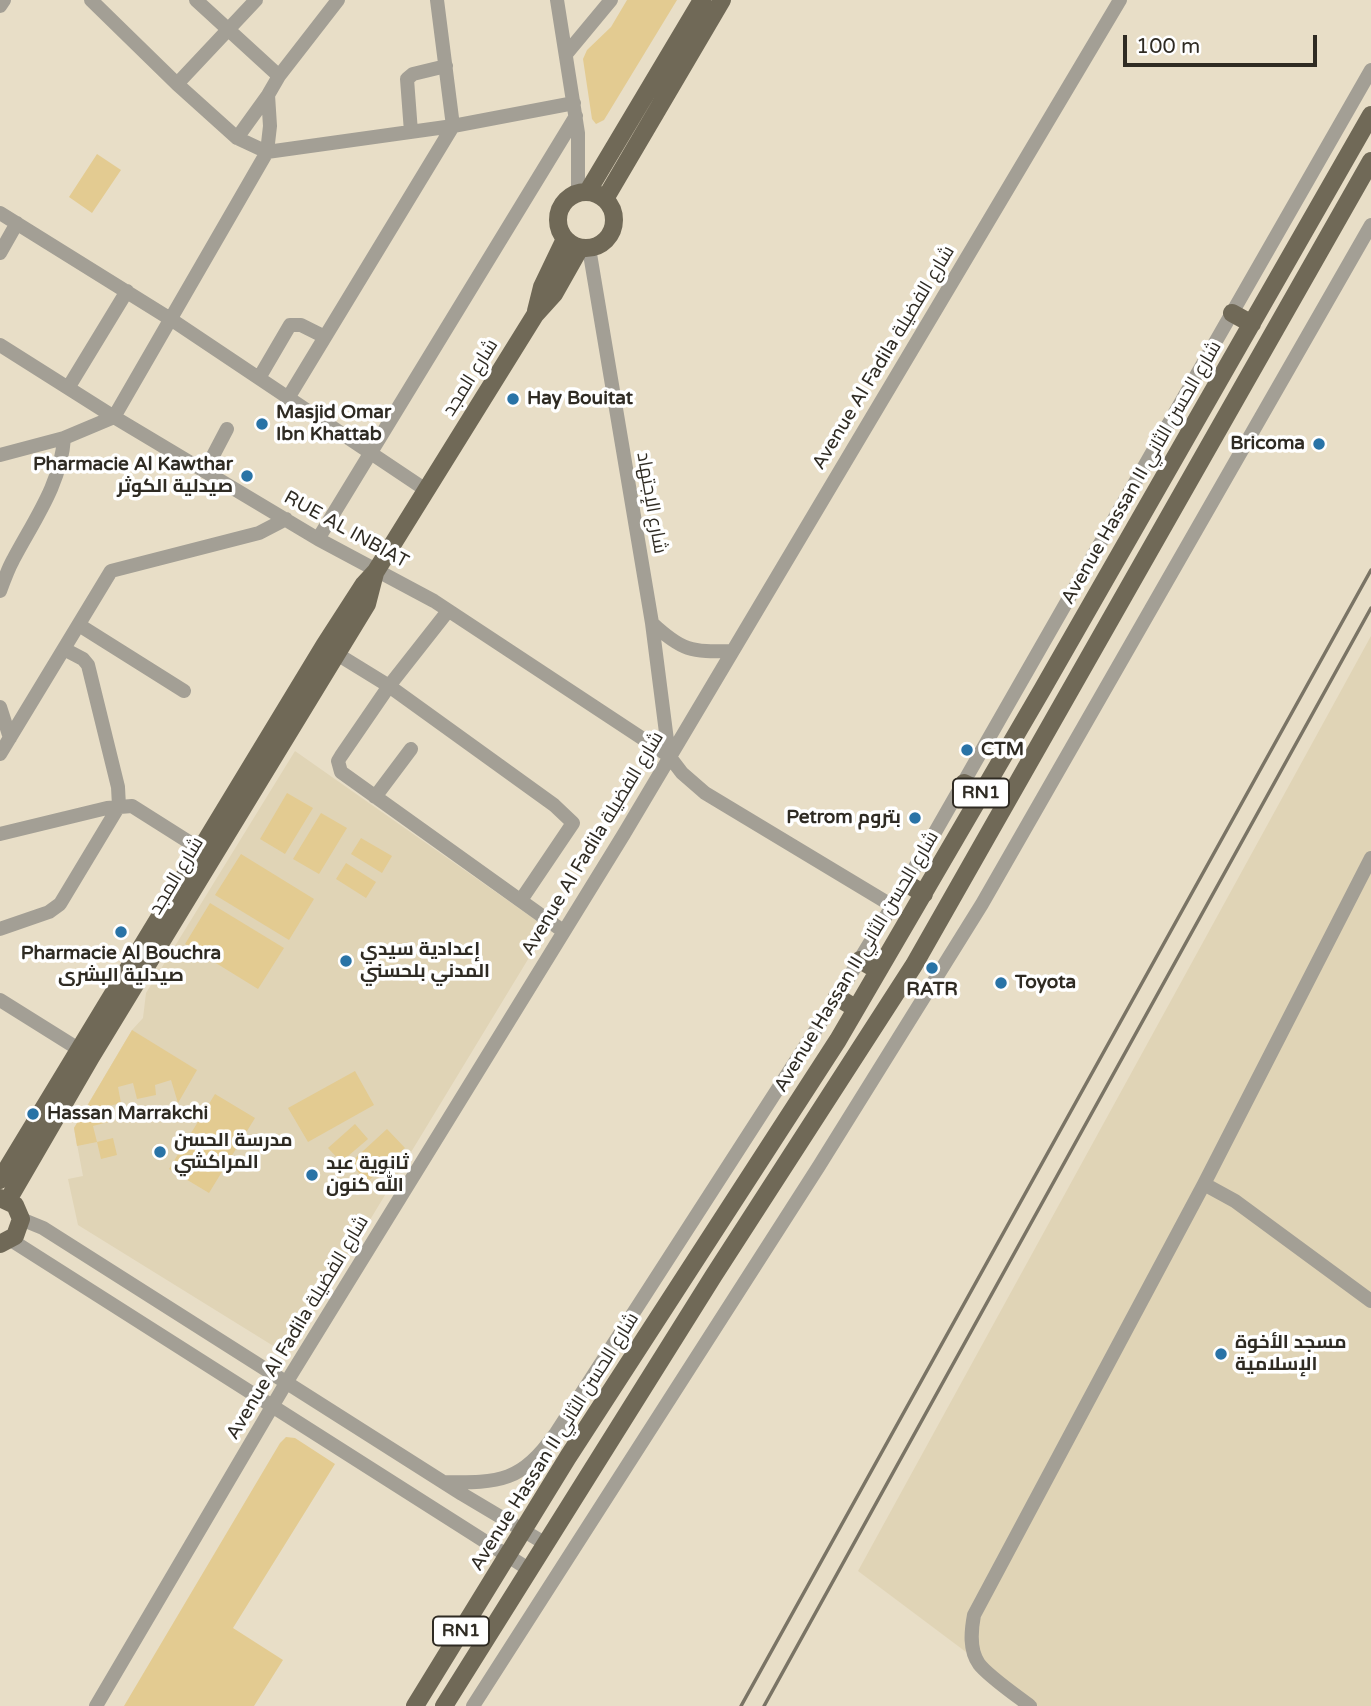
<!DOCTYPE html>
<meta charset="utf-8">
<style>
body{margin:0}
#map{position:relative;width:1371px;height:1706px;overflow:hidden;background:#e8dec7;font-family:"Varela Round",sans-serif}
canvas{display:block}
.scale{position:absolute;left:1123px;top:35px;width:194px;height:32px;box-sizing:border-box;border:4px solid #2f2b23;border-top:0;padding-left:9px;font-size:21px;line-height:24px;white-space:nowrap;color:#2f2b23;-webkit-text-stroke:5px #fff;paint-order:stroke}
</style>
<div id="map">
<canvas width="1371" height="1706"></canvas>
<div class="scale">100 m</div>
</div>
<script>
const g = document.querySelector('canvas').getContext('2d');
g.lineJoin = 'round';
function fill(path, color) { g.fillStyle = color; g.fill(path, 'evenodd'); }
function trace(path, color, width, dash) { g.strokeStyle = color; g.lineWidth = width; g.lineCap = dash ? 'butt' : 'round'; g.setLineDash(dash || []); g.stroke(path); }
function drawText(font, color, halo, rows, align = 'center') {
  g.font = font + ' "Varela Round",Cairo,sans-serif'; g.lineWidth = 7; g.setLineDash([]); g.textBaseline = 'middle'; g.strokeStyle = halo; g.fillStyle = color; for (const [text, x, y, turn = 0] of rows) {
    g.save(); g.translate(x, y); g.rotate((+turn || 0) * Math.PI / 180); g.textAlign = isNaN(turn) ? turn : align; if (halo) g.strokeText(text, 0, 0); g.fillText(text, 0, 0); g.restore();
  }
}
const built = new Path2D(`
 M 1371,636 L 1371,1706 L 1038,1706 L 858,1571 Z
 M 295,751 L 547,928 L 288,1355 L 78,1225 L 68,1179 L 83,1176 L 74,1128 L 132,1030 L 143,1018 L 146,993 Z`);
const green = new Path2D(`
 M 627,0 L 677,0 L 604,120 L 596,124 L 592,119 L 583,59 L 587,50 L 611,27 Z
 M 97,154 L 121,170 L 92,213 L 69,197 Z
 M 287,793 L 313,808 L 285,854 L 260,839 Z
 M 321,813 L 347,828 L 319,874 L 293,859 Z
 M 361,838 L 392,856 L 382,873 L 351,854 Z
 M 241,854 L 314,899 L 289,940 L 215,895 Z
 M 346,863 L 376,882 L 366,898 L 336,879 Z
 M 210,903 L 284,948 L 258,989 L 185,944 Z
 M 132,1030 L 197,1070 L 178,1103 L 171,1080 L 155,1085 L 156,1095 L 137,1099 L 133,1083 L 118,1087 L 121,1103 L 105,1107 L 108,1122 L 93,1126 L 97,1142 L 113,1138 L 117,1155 L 101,1159 L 97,1142 L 77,1146 L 74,1128 Z
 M 355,1071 L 374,1105 L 308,1142 L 288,1108 Z
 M 215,1094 L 255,1118 L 209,1193 L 169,1169 Z
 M 355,1124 L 368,1139 L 341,1162 L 328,1148 Z
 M 387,1129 L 405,1148 L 367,1182 L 350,1163 Z
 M 286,1437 L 295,1438 L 335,1464 L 233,1628 L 283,1660 L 254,1706 L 124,1706 L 280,1443 Z`);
const minor = new Path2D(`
 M 91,0 L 177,84 L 237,138 L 267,152 L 453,126 L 574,103
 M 196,0 L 279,76
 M 557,0 L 578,133 L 578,193
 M 0,6 L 4,0
 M 567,53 L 611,0
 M 177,84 L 256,0
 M 411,132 L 407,79 L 413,74 L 446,66
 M 237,138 L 268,95 L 279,76 L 338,0
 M 0,213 L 172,320 L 426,490
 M 589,248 L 652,623 L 669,756 L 682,773 L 705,793 L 891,905
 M 0,253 L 17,223
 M 0,345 L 114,417 L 318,539 L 434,601 L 669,756
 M 259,378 L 290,325 L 301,325 L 325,337
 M 68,388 L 127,291
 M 288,398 L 453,126 L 437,0
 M 0,455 L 64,438 L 114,417 L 267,152 L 270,126 L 268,95
 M 205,471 L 227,429
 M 318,539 L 576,116
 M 0,591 C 4,580 8,569 13,560 C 34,520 61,484 64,438
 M 448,611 L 389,686 L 341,756 L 338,761 L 341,772 L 563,931
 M 652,623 C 682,651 691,652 731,651
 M 79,625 L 184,691
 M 337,654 L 389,686 L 554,805 L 573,823 L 521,900
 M 0,707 L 10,738
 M 0,754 L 111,571 L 259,533 L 286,519
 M 375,797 L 411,749
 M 0,834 L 107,808 L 132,806 L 200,849
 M 0,929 L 49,912 L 60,904 L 119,806 L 118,787 L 88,665 L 83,659 L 64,649
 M 0,1000 L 88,1055
 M 1204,1184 L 1235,1201 L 1371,1301
 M 21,1219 L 43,1228 L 462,1494 L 546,1544
 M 11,1240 L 530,1570
 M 443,1482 C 501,1483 521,1482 556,1433 L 837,997 L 906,883 L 1371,70
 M 96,1706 L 286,1383 L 624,834 L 1120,0
 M 473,1706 L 819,1166 L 982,904 L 1371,225
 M 1030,1706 C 1017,1696 988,1676 979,1664 C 969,1650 971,1631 974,1615 L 1204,1184 L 1371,858`);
const major = new Path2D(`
 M 588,191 L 702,0
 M558 220a28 28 0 1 1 56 0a28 28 0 1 1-56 0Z
 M 605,199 L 722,0
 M 536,311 L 542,287 L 565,239
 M 1232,313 L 1252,324
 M 964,783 L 982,792
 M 906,883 L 924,894
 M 860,960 L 877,970
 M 837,997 L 855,1008
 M 0,1180 L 324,646 L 364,584 L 376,571 L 535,315 L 554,294 L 580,248
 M 0,1198 L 15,1205 L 21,1219 L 15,1236 L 0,1244
 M 8,1200 L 91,1057 L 367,604 L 375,573
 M 415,1706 L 568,1457 L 838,1040 L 1042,690 L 1371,115
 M 444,1706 L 714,1275 L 914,965 L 1371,161`);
const rail = new Path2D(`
 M 741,1706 L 1371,570
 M 764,1706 L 1371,608`);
const markers = [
 [513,399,7,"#2973a6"],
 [262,424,7,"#2973a6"],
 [1319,444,7,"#2973a6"],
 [247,476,7,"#2973a6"],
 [967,750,7,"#2973a6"],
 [915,818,7,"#2973a6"],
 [121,932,7,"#2973a6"],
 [346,961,7,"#2973a6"],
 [932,968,7,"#2973a6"],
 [1001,983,7,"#2973a6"],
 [33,1114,7,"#2973a6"],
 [160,1152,7,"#2973a6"],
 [312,1175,7,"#2973a6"],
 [1221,1354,7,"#2973a6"]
];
const shields = [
 [981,793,56],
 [461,1631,56]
];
const shieldNames = [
 ["RN1",981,793],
 ["RN1",461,1631]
];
const streetNames = [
 ["Avenue Al Fadila شارع الفضيلة",884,358,-59],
 ["شارع المجد",471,378,-58],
 ["Avenue Hassan II شارع الحسن الثاني",1142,473,-60],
 ["شارع الإجتهاد",651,503,80],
 ["RUE AL INBIAT",346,530,29],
 ["Avenue Al Fadila شارع الفضيلة",593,844,-59],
 ["شارع المجد",177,876,-59],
 ["Avenue Hassan II شارع الحسن الثاني",857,962,-59],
 ["Avenue Al Fadila شارع الفضيلة",298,1328,-59],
 ["Avenue Hassan II شارع الحسن الثاني",555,1442,-58]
];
const poiNames = [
 ["Hay Bouitat",527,399],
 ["Masjid Omar",276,413],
 ["Ibn Khattab",276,435],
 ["Bricoma",1305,444,"right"],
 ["Pharmacie Al Kawthar",233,465,"right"],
 ["صيدلية الكوثر",233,487,"right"],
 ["CTM",981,750],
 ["Petrom بتروم",901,818,"right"],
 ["إعدادية سيدي",360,950],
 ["المدني بلحسني",360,972],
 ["Pharmacie Al Bouchra",121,954,"center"],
 ["صيدلية البشرى",121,976,"center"],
 ["Toyota",1015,983],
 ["RATR",932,990,"center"],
 ["Hassan Marrakchi",47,1114],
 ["مدرسة الحسن",174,1141],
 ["المراكشي",174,1163],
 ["ثانوية عبد",326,1164],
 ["الله كنون",326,1186],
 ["مسجد الأخوة",1235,1343],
 ["الإسلامية",1235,1365]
];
fill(built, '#e0d4b6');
fill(green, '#e3cb91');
trace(minor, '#a39f95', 14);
trace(major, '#706957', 18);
trace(rail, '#7a7465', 3.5);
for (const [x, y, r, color] of markers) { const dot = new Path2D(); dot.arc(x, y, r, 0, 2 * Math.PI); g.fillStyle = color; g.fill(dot); trace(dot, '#fff', 2.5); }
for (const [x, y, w] of shields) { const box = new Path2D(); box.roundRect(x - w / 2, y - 14.5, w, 29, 5); g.fillStyle = '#fff'; g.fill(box); trace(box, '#2f2b23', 2); }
drawText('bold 18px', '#2f2b23', null, shieldNames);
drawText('19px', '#2f2b23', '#fff', streetNames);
drawText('bold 19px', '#2f2b23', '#fff', poiNames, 'left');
</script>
